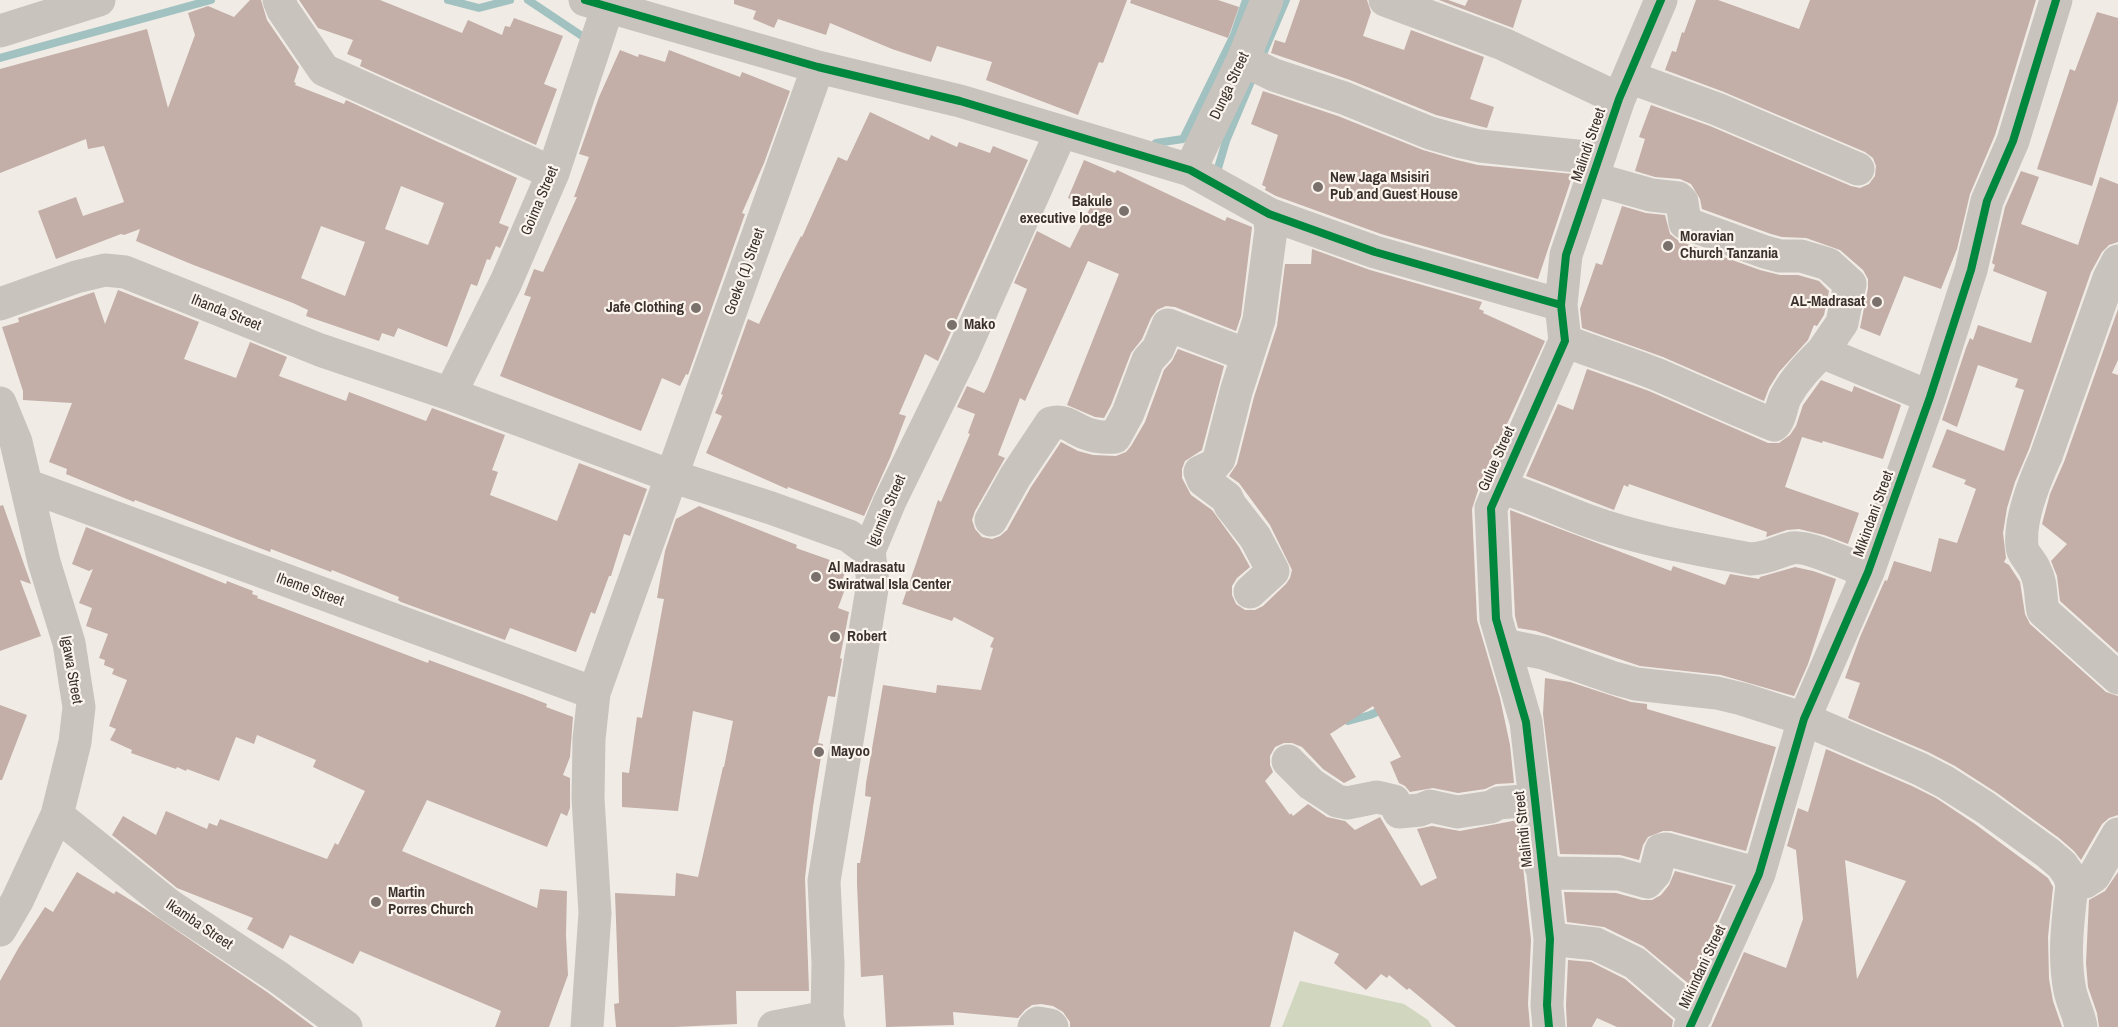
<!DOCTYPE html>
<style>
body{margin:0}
canvas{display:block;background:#f0ebe5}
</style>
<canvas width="2118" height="1027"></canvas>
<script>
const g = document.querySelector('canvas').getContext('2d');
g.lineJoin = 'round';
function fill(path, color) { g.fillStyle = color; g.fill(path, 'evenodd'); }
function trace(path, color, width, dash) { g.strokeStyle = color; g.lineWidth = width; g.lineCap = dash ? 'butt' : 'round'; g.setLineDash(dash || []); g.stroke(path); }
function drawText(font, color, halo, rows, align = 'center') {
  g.font = font + ' "Archivo Narrow",sans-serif'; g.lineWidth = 4.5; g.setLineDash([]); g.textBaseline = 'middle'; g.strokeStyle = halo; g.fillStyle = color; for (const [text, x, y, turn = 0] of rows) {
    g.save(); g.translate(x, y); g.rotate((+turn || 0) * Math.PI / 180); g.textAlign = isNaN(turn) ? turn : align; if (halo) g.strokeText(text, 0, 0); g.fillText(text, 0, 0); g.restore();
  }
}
const green = new Path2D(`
 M 1300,981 L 1404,1004 L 1428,1020 L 1432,1027 L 1282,1027 Z`);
const stream = new Path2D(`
 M 448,0 L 479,8 L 510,0
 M 528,0 L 585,38
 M 0,58 L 211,0
 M 1260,61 L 1286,0
 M 1156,143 L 1183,139 L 1234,35 L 1246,0
 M 1216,175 L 1226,141 L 1255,72
 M 1344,716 L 1348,721 L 1370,715 L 1386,708`);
const building = new Path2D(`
 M 250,0 L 261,0 L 267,20 L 299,67 L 294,82 L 296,83 L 295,85 L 344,104 L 346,100 L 517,178 L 499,223 L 509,227 L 500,248 L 496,246 L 490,260 L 487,259 L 477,286 L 471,284 L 447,347 L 398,328 L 394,337 L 382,333 L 379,341 L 306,316 L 308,310 L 293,303 L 191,264 L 136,241 L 140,229 L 124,235 L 121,234 L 56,259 L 38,211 L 76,197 L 83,216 L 124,202 L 104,146 L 88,149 L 86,139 L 0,173 L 0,69 L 147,29 L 168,108 L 195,35 L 188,13 L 208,6 L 234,17 ZM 401,186 L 444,203 L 428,245 L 385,229 ZM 321,226 L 365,242 L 345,296 L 301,278 Z
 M 299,0 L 380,0 L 462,33 L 468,20 L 502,35 L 505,26 L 510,27 L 514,18 L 563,36 L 544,84 L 557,89 L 536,145 L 360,66 L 362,60 L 347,54 L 353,40 L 318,28 Z
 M 734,0 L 1127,0 L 1103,63 L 1099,62 L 1078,115 L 986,80 L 992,62 L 937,46 L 931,62 L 892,49 L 830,23 L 826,35 L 778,19 L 774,28 L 753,19 L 756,11 L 734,4 Z
 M 1131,0 L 1218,0 L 1239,7 L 1228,38 L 1130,3 Z
 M 1300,0 L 1367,0 L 1371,12 L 1363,36 L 1404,50 L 1411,30 L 1484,57 L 1470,99 L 1494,107 L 1487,128 L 1436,115 L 1350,80 L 1271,53 L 1275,40 L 1285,43 Z
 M 1439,0 L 1448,0 L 1465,6 L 1468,0 L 1522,0 L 1513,28 Z
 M 1696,0 L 1718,0 L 1799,29 L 1810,0 L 2036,0 L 1995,135 L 1970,194 L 1957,249 L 1941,289 L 1904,276 L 1880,336 L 1860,328 L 1868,288 L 1868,279 L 1863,270 L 1840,250 L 1806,238 L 1782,237 L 1771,234 L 1702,209 L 1700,199 L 1691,184 L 1680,179 L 1655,177 L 1635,171 L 1645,139 L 1639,137 L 1651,105 L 1710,126 L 1851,186 L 1860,188 L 1869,184 L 1875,176 L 1876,166 L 1873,158 L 1865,152 L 1724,92 L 1665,70 L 1672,51 L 1676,52 L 1682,32 L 1684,33 Z
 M 2097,12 L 2118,18 L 2118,101 L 2092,186 L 2037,169 L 2070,69 L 2075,71 Z
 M 620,50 L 638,57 L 639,54 L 665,62 L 669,50 L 740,77 L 742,72 L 790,91 L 764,163 L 742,213 L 745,214 L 688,375 L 686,374 L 680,386 L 662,378 L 641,431 L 500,376 L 531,297 L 524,295 L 534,269 L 543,272 L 577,197 L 574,197 L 589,157 L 579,154 L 599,97 Z
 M 1263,91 L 1338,116 L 1423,150 L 1457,160 L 1478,165 L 1573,174 L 1538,279 L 1381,234 L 1276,196 L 1265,190 L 1266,187 L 1262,185 L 1278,135 L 1251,124 Z
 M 870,112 L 929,140 L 931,135 L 957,147 L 959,142 L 990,153 L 993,146 L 1028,160 L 938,361 L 925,354 L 899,414 L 906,416 L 890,458 L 864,516 L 788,487 L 787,489 L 706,453 L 722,416 L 715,413 L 723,395 L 721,394 L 748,319 L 759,324 L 782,274 L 801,236 L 802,237 L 838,157 L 847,161 Z
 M 1084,160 L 1115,173 L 1117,170 L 1225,221 L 1227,217 L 1252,227 L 1241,316 L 1236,331 L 1175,307 L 1166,306 L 1157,310 L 1151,318 L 1142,339 L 1131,353 L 1111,405 L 1104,418 L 1095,417 L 1067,405 L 1119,274 L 1088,261 L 1025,401 L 1020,398 L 998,455 L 1005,458 L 975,511 L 972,520 L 975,529 L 982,537 L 992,539 L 1000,536 L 1007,530 L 1031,487 L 1061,442 L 1078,451 L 1093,455 L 1116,456 L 1126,452 L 1131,446 L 1145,422 L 1164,370 L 1172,361 L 1178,349 L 1224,366 L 1202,450 L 1185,461 L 1182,469 L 1182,478 L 1191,495 L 1212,510 L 1239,547 L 1250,567 L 1237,578 L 1232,586 L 1232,595 L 1236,604 L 1245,610 L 1255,610 L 1263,606 L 1286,584 L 1290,578 L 1292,570 L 1270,525 L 1239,483 L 1229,476 L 1237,464 L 1254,397 L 1277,326 L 1285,264 L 1311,264 L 1312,249 L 1370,270 L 1482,302 L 1479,309 L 1484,311 L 1483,313 L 1545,341 L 1481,481 L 1472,509 L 1477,620 L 1500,698 L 1510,745 L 1514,783 L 1496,784 L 1485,789 L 1458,793 L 1433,788 L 1410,792 L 1405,786 L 1399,783 L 1390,762 L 1401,757 L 1373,706 L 1330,734 L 1356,777 L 1344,783 L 1323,769 L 1302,747 L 1292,743 L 1284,743 L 1275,747 L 1270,756 L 1270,765 L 1273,772 L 1265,781 L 1290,815 L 1291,813 L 1293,816 L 1308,804 L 1327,817 L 1345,821 L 1355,830 L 1380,817 L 1421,886 L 1437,878 L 1417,829 L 1432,826 L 1460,831 L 1518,820 L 1531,940 L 1528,1004 L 1530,1027 L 1456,1027 L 1409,988 L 1407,990 L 1389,975 L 1387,978 L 1381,974 L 1366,990 L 1334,963 L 1339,954 L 1294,931 L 1270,1027 L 1070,1027 L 1070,1022 L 1063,1012 L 1053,1006 L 1041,1004 L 1032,1005 L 1025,1010 L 1018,1018 L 953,1012 L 954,1025 L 886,1027 L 883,975 L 861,977 L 857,884 L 857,863 L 860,863 L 871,797 L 865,796 L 866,783 L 883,685 L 936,693 L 937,685 L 981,690 L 993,648 L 990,647 L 994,638 L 954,617 L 952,621 L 902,604 L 938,500 L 941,502 L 970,434 L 968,433 L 975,414 L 957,407 L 967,386 L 984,393 L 987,388 L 1027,289 L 1014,283 L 1037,231 L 1070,248 L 1090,208 L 1068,198 Z
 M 2021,171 L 2039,177 L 2021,224 L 2078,245 L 2100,177 L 2118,184 L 2118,242 L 2109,245 L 2102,252 L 2091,272 L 2029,449 L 2015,482 L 2007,508 L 2003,533 L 2006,558 L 2004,562 L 2009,565 L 2020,582 L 2025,614 L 2030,624 L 2106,692 L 2118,696 L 2118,815 L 2109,818 L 2102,824 L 2081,860 L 2074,851 L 2059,838 L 1997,793 L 1955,766 L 1928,752 L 1848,718 L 1860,683 L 1845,678 L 1860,637 L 1885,580 L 1887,581 L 1894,561 L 1931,572 L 1939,538 L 1957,543 L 1976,489 L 1964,484 L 1966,480 L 1932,467 L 1947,429 L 2004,451 L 2024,390 L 2015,387 L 2018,379 L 1978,365 L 1957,427 L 1942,420 L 1966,348 L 1970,338 L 1973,340 L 1978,325 L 2031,343 L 2047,292 L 1993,271 L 1995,265 L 1992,263 L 2005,207 Z
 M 1622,206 L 1646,213 L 1665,215 L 1670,234 L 1679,241 L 1760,270 L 1780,275 L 1798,275 L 1819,281 L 1829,291 L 1824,315 L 1817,326 L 1814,325 L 1808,340 L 1779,372 L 1769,388 L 1764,401 L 1663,357 L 1582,328 L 1580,309 L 1596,263 L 1602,265 Z
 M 118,290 L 199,322 L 184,359 L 236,378 L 250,342 L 287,357 L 279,376 L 346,401 L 349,392 L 426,421 L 432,408 L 505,435 L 492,470 L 498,472 L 490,495 L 557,521 L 579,463 L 647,489 L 630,536 L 624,534 L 611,576 L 609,576 L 595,614 L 591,612 L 576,652 L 510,628 L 505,640 L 401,602 L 398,600 L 399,597 L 332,570 L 331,572 L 271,549 L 270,552 L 135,500 L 134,502 L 66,474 L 67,469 L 49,462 L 72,403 L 23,400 L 23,391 L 2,327 L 19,322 L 18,318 L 94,292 L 105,324 Z
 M 2118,309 L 2118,360 L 2112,373 L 2118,375 L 2118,653 L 2060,601 L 2057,576 L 2051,561 L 2067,544 L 2042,524 L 2050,494 L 2064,462 Z
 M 1587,369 L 1649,391 L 1768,443 L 1779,443 L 1790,435 L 1796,426 L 1803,405 L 1821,380 L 1852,392 L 1854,386 L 1901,405 L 1883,459 L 1823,441 L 1822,443 L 1802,437 L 1785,487 L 1859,513 L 1848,544 L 1824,535 L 1799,529 L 1787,530 L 1766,537 L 1767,532 L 1629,484 L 1628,487 L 1624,485 L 1614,510 L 1526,476 L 1558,404 L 1573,410 Z
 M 3,505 L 31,584 L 20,580 L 41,636 L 0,651 L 0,506 Z
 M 699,506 L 797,545 L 796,548 L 847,566 L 840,587 L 845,589 L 838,608 L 849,612 L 840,658 L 842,659 L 835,697 L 828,696 L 818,743 L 823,744 L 813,807 L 805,878 L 809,991 L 736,991 L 737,1024 L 675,1027 L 616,1027 L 614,1004 L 619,1003 L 615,893 L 675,896 L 676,873 L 698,877 L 723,767 L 724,767 L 733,721 L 693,711 L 678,811 L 622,807 L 622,772 L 629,773 L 637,717 L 642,718 L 664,599 L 657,598 L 665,551 L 676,519 Z
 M 1510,510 L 1671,571 L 1673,566 L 1725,585 L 1730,574 L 1759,579 L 1760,577 L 1795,567 L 1813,571 L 1836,579 L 1808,664 L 1794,696 L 1721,675 L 1640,666 L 1536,631 L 1518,628 L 1515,616 Z
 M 86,527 L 226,584 L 227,581 L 253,591 L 252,594 L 258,596 L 257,598 L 428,663 L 429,660 L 524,695 L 547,704 L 546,707 L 573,717 L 570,757 L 563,775 L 570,778 L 570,808 L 567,816 L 561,813 L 547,847 L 427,800 L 402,851 L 537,908 L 540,889 L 567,891 L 566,935 L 568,975 L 549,1027 L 495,1027 L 501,1011 L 360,951 L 353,964 L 290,935 L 283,949 L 247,929 L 253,918 L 177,888 L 112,835 L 123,816 L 156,835 L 166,811 L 207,829 L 209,823 L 217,826 L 220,819 L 327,859 L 335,843 L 338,845 L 365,791 L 313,767 L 316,760 L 257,735 L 254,744 L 236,737 L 219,781 L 187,769 L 186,771 L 177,767 L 176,769 L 131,753 L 132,750 L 110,740 L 116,729 L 109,726 L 127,680 L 112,674 L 114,669 L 104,665 L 105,660 L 99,658 L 108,634 L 86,626 L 92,608 L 79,603 L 93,569 L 89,571 L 72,564 Z
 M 1545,678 L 1570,682 L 1631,702 L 1647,704 L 1647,709 L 1776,747 L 1746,851 L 1671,831 L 1663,831 L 1648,837 L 1643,845 L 1639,860 L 1620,855 L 1560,854 L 1543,714 Z
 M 0,705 L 27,715 L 2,780 L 0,780 Z
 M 1826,749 L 1912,786 L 1936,798 L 1975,824 L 2048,878 L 2053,887 L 2048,937 L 2049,979 L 2053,1001 L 2062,1027 L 1711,1027 L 1744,952 L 1786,968 L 1803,919 L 1796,850 L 1787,846 L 1798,808 L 1808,812 ZM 1845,860 L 1906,881 L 1857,979 Z
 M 1675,871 L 1733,886 L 1689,984 L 1643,946 L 1604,927 L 1567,922 L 1564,892 L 1616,893 L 1642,900 L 1652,900 L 1661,895 L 1669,885 Z
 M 77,872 L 114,894 L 116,891 L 145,909 L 267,992 L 314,1027 L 0,1027 L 0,981 L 19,947 L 45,907 L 53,912 Z
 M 2118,872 L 2118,1027 L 2099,1027 L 2097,1013 L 2088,987 L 2086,963 L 2089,900 L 2105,891 Z
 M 1568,960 L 1591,962 L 1625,979 L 1673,1020 L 1672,1027 L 1617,1027 L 1597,1018 L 1592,1027 L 1567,1027 L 1566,1005 Z`);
const minor = new Path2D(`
 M 279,0 L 283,10 L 324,70 L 553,173
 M 585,0 L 818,67 L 960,101 L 1190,170 L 1269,214 L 1375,252 L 1561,305
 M 1385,0 L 1503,44 L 1619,99
 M 0,31 L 99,0
 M 1243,60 L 1274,75 L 1344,98 L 1430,133 L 1462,142 L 1480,146 L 1586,157 L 1594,157 L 1599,155
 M 1629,77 L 1717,109 L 1858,169
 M 1190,170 L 1243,60 L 1267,0
 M 1591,178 L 1651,195 L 1678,198 L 1682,202 L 1685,223 L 1765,252 L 1780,256 L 1801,256 L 1828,264 L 1850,284 L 1842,323 L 1822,352 L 1930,397
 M 2118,261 L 2109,278 L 2046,456 C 2035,480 2019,519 2022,546 C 2022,554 2032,562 2035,570 C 2042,583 2040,597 2043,611 L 2118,678
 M 0,304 L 76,277 L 105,270 L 125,272 L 320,350 L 450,394 L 671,476 L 771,508 L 849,536 L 869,551
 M 1565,341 C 1595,353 1626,362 1656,374 C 1696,391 1734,409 1774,425 C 1781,419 1781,405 1786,396 C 1796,378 1808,366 1822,352
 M 450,394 L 506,282 L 553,173 L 610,0
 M 0,403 L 16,442 L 44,562 L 69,643 L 79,707 L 75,742 L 57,815 L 17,901 L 0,930
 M 26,485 L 594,693
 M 1499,487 C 1530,496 1559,510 1589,521 C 1641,540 1697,549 1751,559 C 1770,558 1775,552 1792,548 C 1807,545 1852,566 1868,572
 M 991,520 L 1015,477 L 1051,423 C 1064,419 1073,428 1085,433 C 1095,437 1104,438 1115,437 L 1128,413 L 1148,360 L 1158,349 L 1168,325 L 1247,355
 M 1250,592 L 1273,571 L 1255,537 L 1230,505 L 1227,498 L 1203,480 L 1200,472 L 1213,466 L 1219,459 L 1236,392 L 1259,320 L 1271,230 L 1269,214
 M 1504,645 L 1543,653 L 1614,678 L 1636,684 L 1717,693 L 1742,699 L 1804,719 L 1920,769 L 1945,782 L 1986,808 L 2048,853 L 2062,865 L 2069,875 L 2072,885
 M 1288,761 L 1311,784 L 1337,801 L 1347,803 L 1377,797 L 1394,801 L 1399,812 L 1420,810 L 1430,806 L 1457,812 L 1491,807 L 1498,803 L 1535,800
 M 57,815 L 169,905 L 278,977 L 346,1027
 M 1541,867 L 1556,873 L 1619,874 L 1647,882 L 1655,873 L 1661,850 L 1666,849 L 1759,874
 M 1550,939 L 1596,944 L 1635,963 L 1696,1015
 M 587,1027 L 595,913 L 588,798 L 589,739 L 594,693 L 818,67
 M 774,1027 L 827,1017
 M 829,1027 L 827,1017 L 828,963 L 824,881 L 873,583 L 869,551 L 890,501 L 963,352 L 1061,132
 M 1034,1027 L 1038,1023 L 1050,1025 L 1052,1027
 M 1549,1027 L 1547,1005 L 1550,939 L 1535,800 L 1526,722 L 1496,619 L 1491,508 L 1565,341 L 1561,305 L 1566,255 L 1619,99 L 1661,0
 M 1690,1027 L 1759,874 L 1804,719 L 1868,572 L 1930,397 L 1971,270 L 1987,201 L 2013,141 L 2056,0
 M 2081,1027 C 2079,1014 2073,1004 2070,991 C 2063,956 2068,919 2072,885 L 2085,882 L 2094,876 L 2118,834`);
const cycleway = new Path2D(`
 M 585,0 L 818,67 L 960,101 L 1190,170 L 1269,214 L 1375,252 L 1561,305
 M 1549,1027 L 1547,1005 L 1550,939 L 1535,800 L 1526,722 L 1496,619 L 1491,508 L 1565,341 L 1561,305 L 1566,255 L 1619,99 L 1661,0
 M 1690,1027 L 1759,874 L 1804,719 L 1868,572 L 1930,397 L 1971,270 L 1987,201 L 2013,141 L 2056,0`);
const markers = [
 [1318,187,6,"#7a716c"],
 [1124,211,6,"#7a716c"],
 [1668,246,6,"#7a716c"],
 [1877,302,6,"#7a716c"],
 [696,308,6,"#7a716c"],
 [952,325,6,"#7a716c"],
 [816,577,6,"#7a716c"],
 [835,637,6,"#7a716c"],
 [819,752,6,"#7a716c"],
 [376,902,6,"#7a716c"]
];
const streetNames = [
 ["Dunga Street",1230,86,-65],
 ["Malindi Street",1589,145,-71],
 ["Goima Street",540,201,-67],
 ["Goeke (1) Street",745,272,-70],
 ["Ihanda Street",226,313,22],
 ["Gulue Street",1497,459,-66],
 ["Igumila Street",887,511,-67],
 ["Mikindani Street",1874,514,-70],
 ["Iheme Street",310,590,20],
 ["Igawa Street",71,670,80],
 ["Malindi Street",1524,829,-96],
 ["Ikamba Street",199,925,34],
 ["Mikindani Street",1703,967,-65]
];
const poiNames = [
 ["New Jaga Msisiri",1330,178],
 ["Pub and Guest House",1330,195],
 ["Bakule",1112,202,"right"],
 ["executive lodge",1112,219,"right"],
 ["Moravian",1680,237],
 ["Church Tanzania",1680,254],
 ["AL-Madrasat",1865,302,"right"],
 ["Jafe Clothing",684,308,"right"],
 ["Mako",964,325],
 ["Al Madrasatu",828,568],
 ["Swiratwal Isla Center",828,585],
 ["Robert",847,637],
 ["Mayoo",831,752],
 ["Martin",388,893],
 ["Porres Church",388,910]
];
fill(green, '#d1d6bf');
trace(stream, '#a1c2c1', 8);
fill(building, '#c3afa7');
trace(minor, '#c9c3be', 33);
trace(cycleway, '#00873e', 8);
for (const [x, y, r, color] of markers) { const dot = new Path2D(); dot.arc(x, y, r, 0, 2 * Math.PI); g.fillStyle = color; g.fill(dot); trace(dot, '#fbf5ee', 2); }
drawText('15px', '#3b302b', '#fbf5ee', streetNames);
drawText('bold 15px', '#3b302b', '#fbf5ee', poiNames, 'left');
</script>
